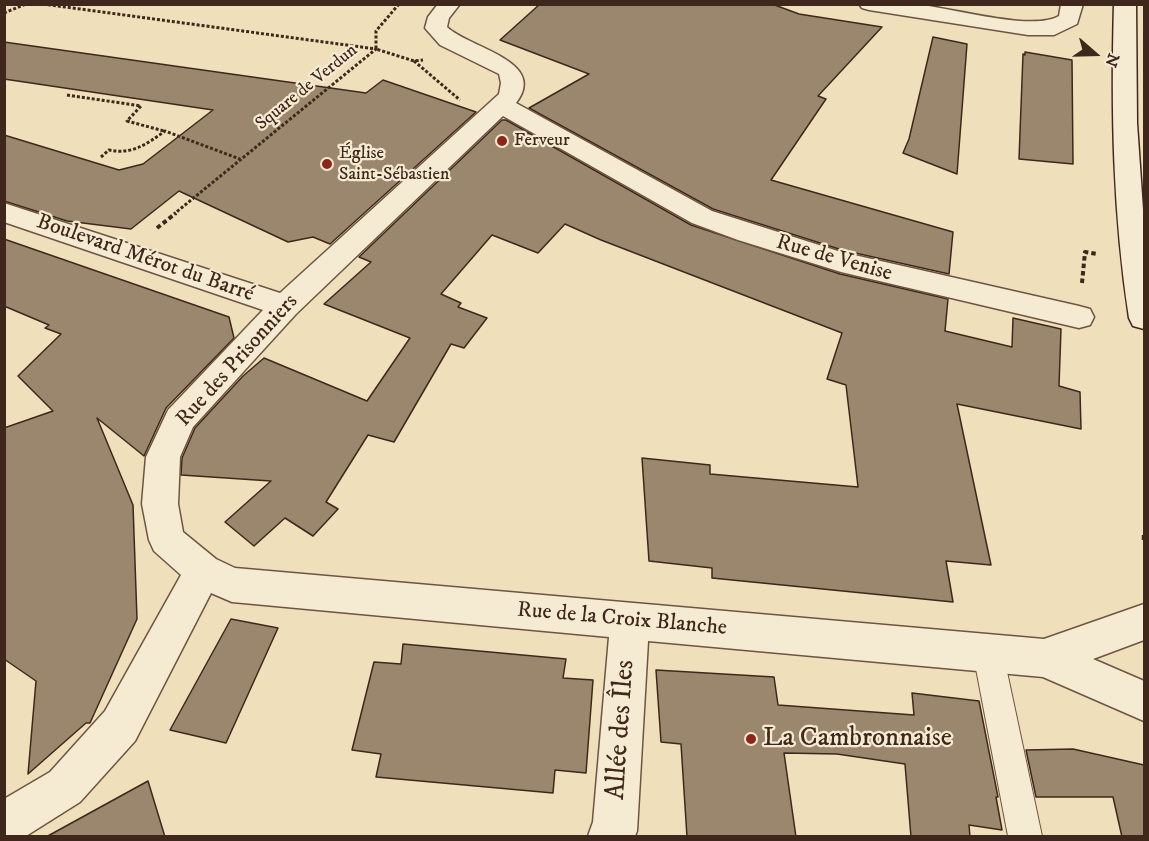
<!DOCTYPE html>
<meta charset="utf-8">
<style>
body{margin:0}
#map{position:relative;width:1149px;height:841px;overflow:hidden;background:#efe0bb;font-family:"IM FELL DW Pica",serif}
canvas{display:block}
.frame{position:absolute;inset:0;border:6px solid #40271b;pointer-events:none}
.north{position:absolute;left:1065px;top:24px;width:60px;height:60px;-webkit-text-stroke:4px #f5ebd3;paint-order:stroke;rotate:110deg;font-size:16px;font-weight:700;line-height:24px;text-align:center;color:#40271b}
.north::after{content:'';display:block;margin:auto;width:21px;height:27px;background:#40271b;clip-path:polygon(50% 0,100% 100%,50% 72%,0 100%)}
</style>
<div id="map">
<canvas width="1149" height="841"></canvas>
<div class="frame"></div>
<div class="north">N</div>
</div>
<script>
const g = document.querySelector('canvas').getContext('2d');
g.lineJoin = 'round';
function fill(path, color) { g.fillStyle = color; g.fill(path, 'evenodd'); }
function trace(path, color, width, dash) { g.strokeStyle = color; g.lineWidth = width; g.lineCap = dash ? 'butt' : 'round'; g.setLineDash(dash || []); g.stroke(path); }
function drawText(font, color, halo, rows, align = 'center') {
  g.font = font + ' "IM FELL DW Pica",serif'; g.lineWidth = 4.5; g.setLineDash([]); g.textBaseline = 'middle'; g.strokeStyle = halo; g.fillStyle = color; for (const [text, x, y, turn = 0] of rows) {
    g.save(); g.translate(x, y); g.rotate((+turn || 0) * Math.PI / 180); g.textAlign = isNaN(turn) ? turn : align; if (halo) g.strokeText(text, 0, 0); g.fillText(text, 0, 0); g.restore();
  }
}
const building = new Path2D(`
 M 540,4 L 772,4 L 799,14 L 882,27 L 818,96 L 826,99 L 771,180 L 953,232 L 949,274 L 842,250 L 713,209 L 529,108 L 589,74 L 500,40 Z
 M 933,37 L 967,44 L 957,174 L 903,153 L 909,139 Z
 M 4,42 L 366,93 L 383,80 L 476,112 L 330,244 L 313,237 L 288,242 L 179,191 L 131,229 L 67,221 L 4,201 L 4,135 L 119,170 L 143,164 L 213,110 L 4,79 Z
 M 1025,52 L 1072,60 L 1073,164 L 1019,159 L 1023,54 L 1025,55 Z
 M 502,120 L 506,120 L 691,225 L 840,274 L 948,299 L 945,331 L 1012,347 L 1013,318 L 1061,329 L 1059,386 L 1080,392 L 1081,429 L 957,404 L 991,565 L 946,561 L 953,602 L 712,578 L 712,568 L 649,561 L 642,458 L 710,465 L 710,474 L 858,487 L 846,385 L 827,379 L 842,333 L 601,240 L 565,224 L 538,253 L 492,235 L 441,294 L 461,303 L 458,307 L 487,318 L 464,348 L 451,344 L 394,442 L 368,435 L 326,502 L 338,509 L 313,536 L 285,518 L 254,546 L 225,522 L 271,481 L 181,475 L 182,458 L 195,428 L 243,376 L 264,358 L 367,401 L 410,338 L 324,304 L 371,262 L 359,257 Z
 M 4,239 L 229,317 L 234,338 L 166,408 L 144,456 L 97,418 L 133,505 L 137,619 L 90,723 L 86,723 L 28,774 L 36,681 L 4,659 L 4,428 L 53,411 L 18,376 L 61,334 L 45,328 L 49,325 L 4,306 Z
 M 231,619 L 278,628 L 226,743 L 170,730 Z
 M 403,644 L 566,659 L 563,678 L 593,680 L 586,773 L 555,770 L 553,793 L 376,777 L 381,754 L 352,750 L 374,662 L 401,664 Z
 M 656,670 L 774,677 L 778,705 L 914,715 L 912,693 L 979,701 L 998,797 L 996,797 L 1002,830 L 969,825 L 970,837 L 911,837 L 905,764 L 837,754 L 784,753 L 796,837 L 687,837 L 681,744 L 661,742 Z
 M 1073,749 L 1144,765 L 1144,837 L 1122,837 L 1113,797 L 1036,797 L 1026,750 Z
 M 148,781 L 165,837 L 46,837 Z`);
const pathFar2 = new Path2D(`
 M 43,4 L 376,49 L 174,214
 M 399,4 L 376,31 L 376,49 L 414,61 L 423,60
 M 4,13 L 26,4
 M 414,61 L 460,100
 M 67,95 L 141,106 L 127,121 L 164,131
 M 101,157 L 109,150 C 132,155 147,144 165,131 L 240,159`);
const pathFar1 = new Path2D(`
 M 157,228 L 176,213
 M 1082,283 L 1085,252 L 1097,254`);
const path = new Path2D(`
 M 1144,535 L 1144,541`);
const lane = new Path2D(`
 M 988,638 L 999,643 L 1003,653 L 1042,836 L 1008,836 L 973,653 L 977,643 Z`);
const street = new Path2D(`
 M 438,4 L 460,4 L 449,18 L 447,27 C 469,48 549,61 516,103 L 712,211 L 841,252 L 1079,306 L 1090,309 L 1094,317 L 1090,325 L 1079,328 L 841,272 L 738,240 L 692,223 L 503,116 L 296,314 L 193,427 L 180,457 L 178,504 L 183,532 L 216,559 L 235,568 L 1044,639 L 1144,604 L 1144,640 L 1093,659 L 1144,681 L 1144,721 L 1043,677 L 648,641 L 637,831 L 635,836 L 588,836 L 593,822 L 609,637 L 232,602 L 211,593 L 135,741 L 80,802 L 26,836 L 4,836 L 4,799 L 50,772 L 105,711 L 181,575 L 154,551 L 149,540 L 142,504 L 146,457 L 168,410 L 263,310 L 4,222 L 4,203 L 280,293 L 499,94 L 501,83 L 499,74 L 440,45 L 425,28 L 428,17 Z
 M 859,4 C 877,4 896,3 914,4 C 949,7 1032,32 1059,16 L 1061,4 L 1083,4 L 1077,24 L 1054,35 L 1028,35 L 869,10 L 862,8 Z`);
const secondary = new Path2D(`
 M 1114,4 L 1136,4 L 1137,123 L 1144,224 L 1144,329 L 1133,326 L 1129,318 C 1113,214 1111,110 1114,4 Z`);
const markers = [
 [502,141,6,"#8f2418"],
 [327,164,6,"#8f2418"],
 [751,739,6,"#8f2418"]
];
const farStreetnames = [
 ["Square de Verdun",307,88,-39]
];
const farPoinames = [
 ["Ferveur",514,141],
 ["Église",339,154],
 ["Saint-Sébastien",339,175]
];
const streetNames = [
 ["Boulevard Mérot du Barré",145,259,19],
 ["Rue de Venise",834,259,16],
 ["Rue des Prisonniers",238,361,-48],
 ["Rue de la Croix Blanche",622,620,5]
];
const nearStreetnames = [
 ["Allée des Îles",622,730,-86]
];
const nearPoinames = [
 ["La Cambronnaise",763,739]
];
fill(building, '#9b876e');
trace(building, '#40271b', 1.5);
trace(lane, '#6c5543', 2);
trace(street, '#6c5543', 3);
trace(secondary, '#40271b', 3);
trace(pathFar2, '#40271b', 3, [3, 2]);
trace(pathFar1, '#40271b', 4, [4.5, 3]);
trace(path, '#40271b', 4.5, [5, 4]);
fill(lane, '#f5ebd3');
fill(street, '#f5ebd3');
fill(secondary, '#f5ebd3');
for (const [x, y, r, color] of markers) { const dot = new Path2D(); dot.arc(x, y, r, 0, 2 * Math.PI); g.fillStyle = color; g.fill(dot); trace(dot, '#f5ebd3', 2); }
drawText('18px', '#40271b', '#f5ebd3', farStreetnames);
drawText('18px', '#40271b', '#f5ebd3', farPoinames, 'left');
drawText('22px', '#40271b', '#f5ebd3', streetNames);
drawText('27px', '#40271b', '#f5ebd3', nearStreetnames);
drawText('27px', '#40271b', '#f5ebd3', nearPoinames, 'left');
</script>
